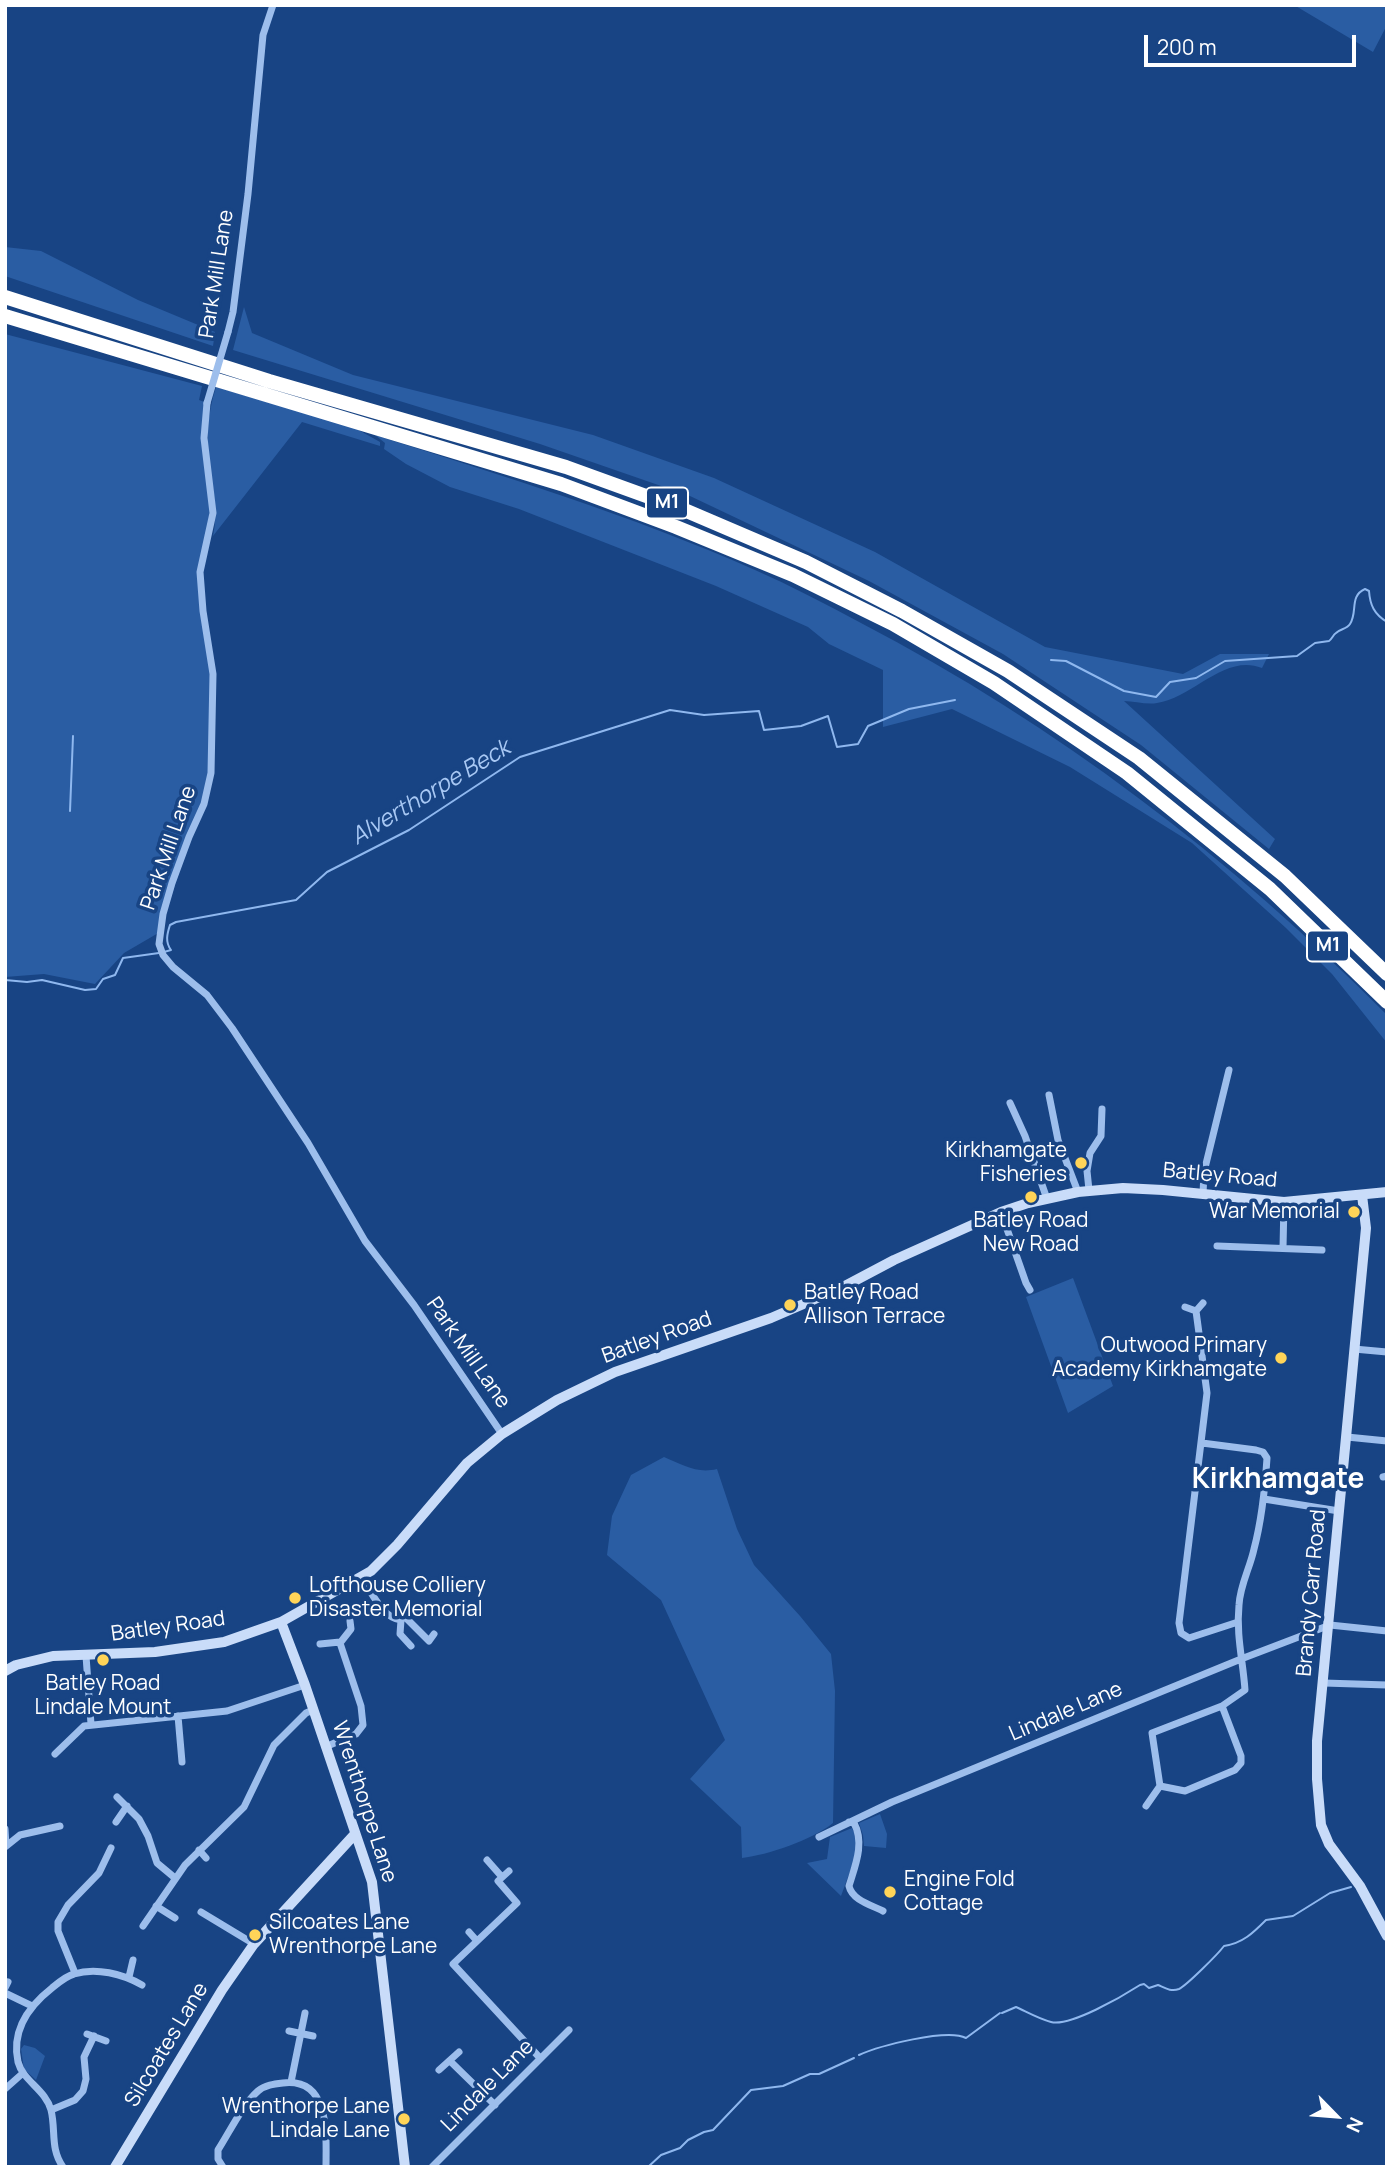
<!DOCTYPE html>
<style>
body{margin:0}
#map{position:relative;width:1392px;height:2172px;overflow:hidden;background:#184484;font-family:Manrope,sans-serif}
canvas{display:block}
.frame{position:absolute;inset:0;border:7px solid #fff;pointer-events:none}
.north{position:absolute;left:1301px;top:2081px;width:70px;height:70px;-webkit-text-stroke:5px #184484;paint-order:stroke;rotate:115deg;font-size:19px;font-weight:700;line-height:28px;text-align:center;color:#fff}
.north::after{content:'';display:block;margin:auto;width:24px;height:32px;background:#fff;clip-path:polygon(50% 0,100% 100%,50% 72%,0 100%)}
.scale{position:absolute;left:1144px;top:35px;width:212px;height:32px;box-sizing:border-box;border:4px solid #fff;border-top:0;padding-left:9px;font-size:21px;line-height:24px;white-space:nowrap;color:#fff;-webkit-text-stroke:5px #184484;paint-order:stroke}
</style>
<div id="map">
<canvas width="1392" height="2172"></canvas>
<div class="frame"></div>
<div class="north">N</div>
<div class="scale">200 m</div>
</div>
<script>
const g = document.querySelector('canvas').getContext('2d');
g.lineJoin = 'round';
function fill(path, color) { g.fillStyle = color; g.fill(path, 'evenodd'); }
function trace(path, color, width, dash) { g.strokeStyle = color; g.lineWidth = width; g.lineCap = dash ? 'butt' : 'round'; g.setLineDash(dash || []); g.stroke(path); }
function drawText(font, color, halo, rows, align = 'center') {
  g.font = font + ' Manrope,sans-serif'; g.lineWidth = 7; g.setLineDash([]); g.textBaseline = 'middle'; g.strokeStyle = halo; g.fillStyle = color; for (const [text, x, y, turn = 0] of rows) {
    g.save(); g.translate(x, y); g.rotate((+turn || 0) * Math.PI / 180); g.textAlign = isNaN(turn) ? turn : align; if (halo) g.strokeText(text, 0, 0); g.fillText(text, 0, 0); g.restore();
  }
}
const green = new Path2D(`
 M 1294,5 L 1387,5 L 1387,25 L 1373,52 Z
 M 5,247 L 41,251 L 138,300 L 215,332 L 213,346 L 5,276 Z
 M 244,307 L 252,333 L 353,375 L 593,435 L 714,478 L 875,552 L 1045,647 L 1183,674 L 1220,654 L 1269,654 L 1262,668 C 1225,653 1194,697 1157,703 C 1147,705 1134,701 1124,701 L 1275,839 L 1269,849 L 1141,745 L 1003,654 L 869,581 L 690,496 L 540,444 L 233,350 Z
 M 5,334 L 202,386 L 199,400 L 207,403 L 204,421 L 212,499 L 200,572 L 210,652 L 211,773 L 160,932 L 124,953 L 95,984 L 44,974 L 5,977 Z
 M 216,387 L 355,428 L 380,442 L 380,446 L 302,422 L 213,536 C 218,512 214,494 210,470 C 206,442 207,415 216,387 Z
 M 375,435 C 503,476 631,515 755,570 C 791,586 826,604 861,623 C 1057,725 1231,858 1387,1015 L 1387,1043 L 1332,974 L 1286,928 L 1192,843 L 1070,767 L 952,709 L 883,727 L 883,670 L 829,644 L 808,627 L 716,586 L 519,509 L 450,487 L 406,464 L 384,449 L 385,443 Z
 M 1073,1278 L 1113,1386 L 1068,1413 L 1026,1297 Z
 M 664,1457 C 683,1465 697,1474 717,1469 L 737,1529 L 754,1565 L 800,1616 L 831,1654 L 835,1691 L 833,1823 C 812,1840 768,1855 742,1858 L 741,1827 L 690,1779 L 725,1740 L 661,1600 L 607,1555 L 612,1516 L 631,1475 Z
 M 880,1814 L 887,1834 L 886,1848 L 864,1846 L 863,1835 L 859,1823 Z
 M 852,1828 L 857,1839 L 855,1858 L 841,1896 L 807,1863 L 827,1859 L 830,1837 Z
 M 24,2045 L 35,2048 L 45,2056 L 36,2080 L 24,2069 L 21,2049 Z`);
const stream = new Path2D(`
 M 1051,660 L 1066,661 L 1124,691 L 1156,697 L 1170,682 L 1196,678 L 1225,661 L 1297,656 L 1315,643 L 1329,641 C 1332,639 1333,635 1336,633 C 1340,629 1347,629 1350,624 C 1358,612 1349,596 1365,589 L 1369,591 C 1370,605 1374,614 1387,622
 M 70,811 L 73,736
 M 164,952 L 171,950 C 165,942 167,934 170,925 L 176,922 L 296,900 L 327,872 L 409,830 L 520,757 L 670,710 L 704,715 L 759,711 L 764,730 L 801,726 L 828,716 L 837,747 L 858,744 L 868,726 L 909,709 L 955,700
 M 5,980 L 27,982 L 42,980 L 85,990 L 96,989 L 103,979 L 115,975 L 123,958 L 159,953
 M 1002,2013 L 1016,2007 C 1027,2012 1039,2019 1051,2022 C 1070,2027 1123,1996 1140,1985 L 1144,1984 L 1149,1988 L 1158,1985 C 1165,1988 1171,1992 1179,1989 C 1187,1985 1218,1954 1224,1946 C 1243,1943 1253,1933 1266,1920 L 1293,1916 L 1330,1893 L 1351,1887
 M 859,2055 C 879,2046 947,2028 966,2038 L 1000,2013
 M 648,2167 L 661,2155 L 680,2148 L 688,2140 L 704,2132 L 713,2130 L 751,2090 L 783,2086 L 810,2074 L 819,2074 L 854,2058`);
const street = new Path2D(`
 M 228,332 L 233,312 L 248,194 L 263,35 L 273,5
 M 207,403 L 204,438 L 213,513 L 200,572 L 203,611 L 213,674 L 211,773 L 204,804 L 189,837 L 172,883 L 163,914 L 159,944 L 163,955 L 173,967 L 207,995 L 232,1028 L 308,1143 L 365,1241 L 414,1305 L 502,1434
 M 1049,1095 L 1058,1140 L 1078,1192
 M 1010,1103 L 1025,1136 L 1047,1199
 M 1089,1190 L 1087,1171 L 1090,1153 L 1101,1136 L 1102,1109
 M 1203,1194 L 1204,1172 L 1229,1070
 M 1001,1212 L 1026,1283 L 1030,1290
 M 1217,1246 L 1322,1250
 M 1283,1248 L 1284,1202
 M 1185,1307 L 1196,1311 L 1203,1303
 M 1196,1311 L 1207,1393 L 1179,1623 L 1181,1633 L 1189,1638 L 1238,1622
 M 1354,1349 L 1387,1352
 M 1347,1437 L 1387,1441
 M 1202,1443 L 1256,1450 L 1263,1452 L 1267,1458 C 1265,1489 1262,1519 1254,1549 C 1250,1568 1240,1585 1239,1605 C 1236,1635 1243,1661 1245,1690 L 1222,1706 L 1152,1733 L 1160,1786 L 1185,1791 L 1235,1770 L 1241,1763 L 1241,1756 L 1222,1706
 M 1383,1477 L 1387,1476
 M 1264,1499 L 1339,1511
 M 362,1578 C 371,1591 383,1619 401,1620 L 411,1609
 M 404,1616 L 429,1641 L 434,1634
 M 401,1620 L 400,1634 L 411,1646
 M 320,1644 L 340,1642
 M 86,1656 L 91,1724
 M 1324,1683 L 1387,1685
 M 178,1716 L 182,1762
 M 325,1747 L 356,1734 L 363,1725 L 361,1706 L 340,1643 L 351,1629 L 350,1621
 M 55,1754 L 84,1726 L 227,1711 L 305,1685
 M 117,1797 L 139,1819 L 148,1836 L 157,1863 L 175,1878
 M 1146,1806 L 1160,1786
 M 116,1822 L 127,1806
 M 849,1822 L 854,1823 C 865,1843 855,1866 849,1886 C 852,1900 871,1905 883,1911
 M 5,1829 L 6,1846
 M 819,1837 L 892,1802 L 1241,1659 L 1330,1625 L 1387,1631
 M 5,1847 L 20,1835 L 60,1826
 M 199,1850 L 206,1858
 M 487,1860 L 502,1877
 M 509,1871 L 498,1881 L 517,1903 L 453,1964 L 540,2058
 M 156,1906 L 175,1918
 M 201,1912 L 254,1944
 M 143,1926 L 185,1865 L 244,1807 L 274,1745 L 306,1713 L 313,1710
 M 469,1932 L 477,1941
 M 75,1973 L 58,1931 L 58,1922 L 68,1905 L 99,1873 L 111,1848
 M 129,1977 L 133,1960
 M 5,1988 L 8,1982
 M 5,1993 L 32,2006
 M 289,2031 L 313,2036
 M 87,2034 L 106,2041
 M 450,2061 L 495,2105
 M 439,2070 L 459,2052
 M 291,2082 L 305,2013
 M 5,2089 L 23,2073
 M 51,2110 L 75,2100 L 83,2091 L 86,2079 L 84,2057 L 94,2036
 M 63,2167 C 50,2149 56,2130 51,2110 C 46,2090 23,2081 18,2062 C 11,2030 29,2006 52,1988 C 58,1983 66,1976 74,1974 C 96,1967 123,1974 142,1985
 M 223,2167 L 218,2159 L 218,2150 C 229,2133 243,2104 258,2091 C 265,2085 274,2084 283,2083 C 331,2077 326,2137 326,2167
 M 432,2167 L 569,2030`);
const secondary = new Path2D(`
 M 1362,1195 L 1366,1228 L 1317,1741 L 1317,1779 L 1321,1825 L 1329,1844 L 1360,1886 L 1387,1936
 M 281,1622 L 305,1685 L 372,1882 L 405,2167
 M 5,1671 L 16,1665 L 53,1656 L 155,1652 L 224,1642 L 281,1622 L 371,1571 L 397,1545 L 467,1463 L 502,1434 L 557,1400 L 615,1372 L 771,1318 L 843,1287 L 894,1260 L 1001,1212 L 1028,1203 L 1078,1192 L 1123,1188 L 1163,1190 L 1284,1202 L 1387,1192
 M 115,2167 L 222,1990 L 254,1944 L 355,1834`);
const highway = new Path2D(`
 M 5,297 L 269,381 L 566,467 L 682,509 L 806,562 L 902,611 L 1008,671 L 1139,758 L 1285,876 L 1387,974
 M 5,316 L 561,484 L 676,527 L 793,575 L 893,624 L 994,683 L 1127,773 L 1270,889 L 1387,1002`);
const streetBridge = new Path2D(`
 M 207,403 L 228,332`);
const markers = [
 [1081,1163,7,"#ffd458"],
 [1031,1197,7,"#ffd458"],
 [1354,1212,7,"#ffd458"],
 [790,1305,7,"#ffd458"],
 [1281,1358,7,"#ffd458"],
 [295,1598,7,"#ffd458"],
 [103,1660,7,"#ffd458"],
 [890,1892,7,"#ffd458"],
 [255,1935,7,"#ffd458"],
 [404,2119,7,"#ffd458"]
];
const shields = [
 [667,503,42],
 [1328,946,42]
];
const shieldNames = [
 ["M1",667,503],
 ["M1",1328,946]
];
const streetNames = [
 ["Park Mill Lane",217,274,-81],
 ["Park Mill Lane",169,848,-71],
 ["Batley Road",1220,1176,5],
 ["Batley Road",657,1338,-20],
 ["Park Mill Lane",468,1353,55],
 ["Brandy Carr Road",1312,1593,-85],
 ["Batley Road",168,1627,-8],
 ["Lindale Lane",1066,1712,-23],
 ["Wrenthorpe Lane",364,1802,72],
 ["Silcoates Lane",167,2045,-59],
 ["Lindale Lane",488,2086,-45]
];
const poiNames = [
 ["Kirkhamgate",1067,1151],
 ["Fisheries",1067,1175],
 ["War Memorial",1340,1212],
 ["Batley Road",1031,1221,"center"],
 ["New Road",1031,1245,"center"],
 ["Batley Road",804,1293,"left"],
 ["Allison Terrace",804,1317,"left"],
 ["Outwood Primary",1267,1346],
 ["Academy Kirkhamgate",1267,1370],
 ["Lofthouse Colliery",309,1586,"left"],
 ["Disaster Memorial",309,1610,"left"],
 ["Batley Road",103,1684,"center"],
 ["Lindale Mount",103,1708,"center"],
 ["Engine Fold",904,1880,"left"],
 ["Cottage",904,1904,"left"],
 ["Silcoates Lane",269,1923,"left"],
 ["Wrenthorpe Lane",269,1947,"left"],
 ["Wrenthorpe Lane",390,2107],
 ["Lindale Lane",390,2131]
];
const waterNames = [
 ["Alverthorpe Beck",431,793,-31]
];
const districtNames = [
 ["Kirkhamgate",1278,1480]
];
fill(green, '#2a5da3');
trace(stream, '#8fb8ef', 2);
trace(street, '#9dbeec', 7);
trace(secondary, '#c9dcf9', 10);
trace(highway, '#fff', 14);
trace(streetBridge, '#9dbeec', 7);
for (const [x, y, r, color] of markers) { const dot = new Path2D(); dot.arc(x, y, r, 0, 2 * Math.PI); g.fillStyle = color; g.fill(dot); trace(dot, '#184484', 2.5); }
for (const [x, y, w] of shields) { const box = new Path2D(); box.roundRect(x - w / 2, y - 15.5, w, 31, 5); g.fillStyle = '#184484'; g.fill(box); trace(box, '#fff', 2); }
drawText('bold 19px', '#fff', null, shieldNames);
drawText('21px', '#fff', '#184484', streetNames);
drawText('21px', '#fff', '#184484', poiNames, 'right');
drawText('italic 23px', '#a8c8f4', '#184484', waterNames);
drawText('bold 28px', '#fff', '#184484', districtNames);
</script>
